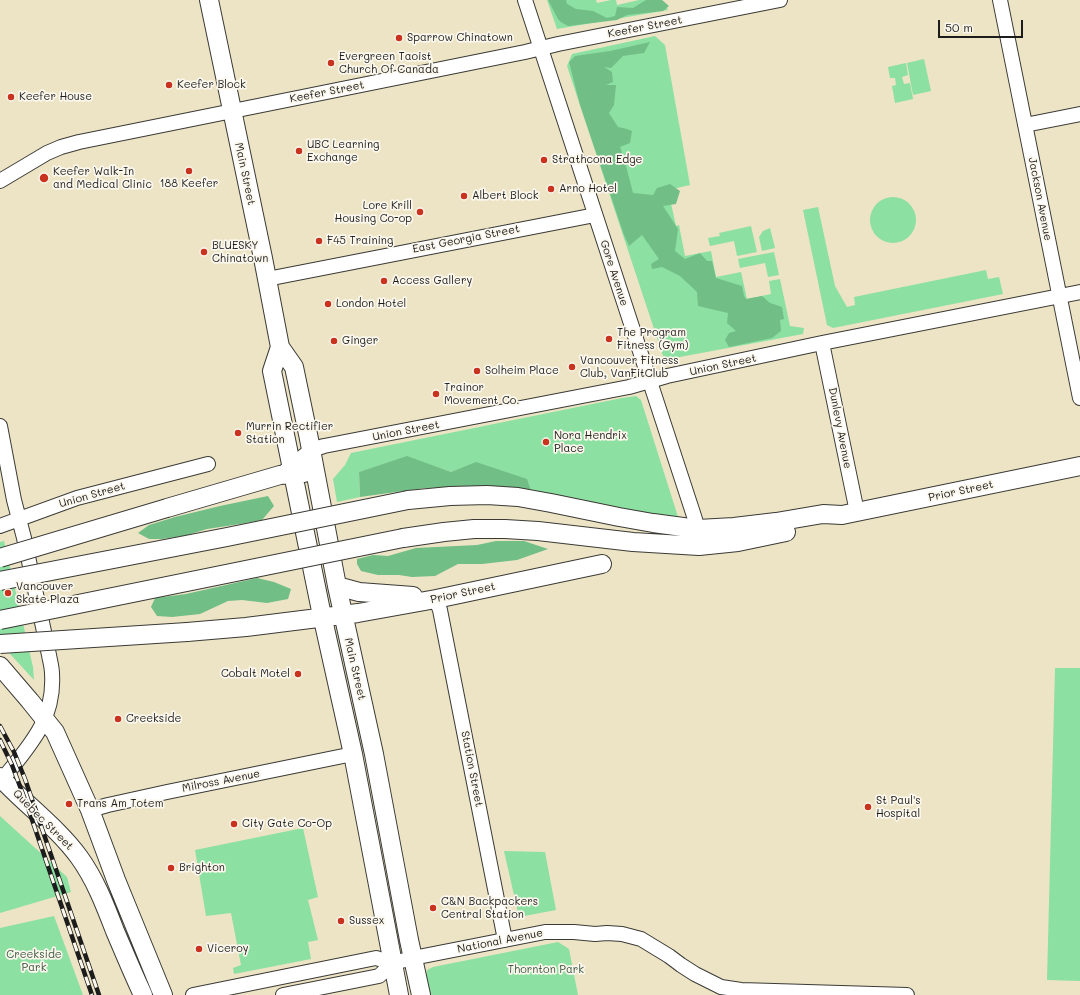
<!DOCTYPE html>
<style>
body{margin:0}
#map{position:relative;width:1080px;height:995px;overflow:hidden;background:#ece4c5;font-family:Mali,sans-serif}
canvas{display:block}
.scale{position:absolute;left:938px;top:20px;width:85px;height:18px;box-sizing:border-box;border:2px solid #1c1c1c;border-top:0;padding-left:5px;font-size:12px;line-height:14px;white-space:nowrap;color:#1c1c1c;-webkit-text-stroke:3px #fbf7ec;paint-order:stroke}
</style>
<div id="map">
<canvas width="1080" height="995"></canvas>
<div class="scale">50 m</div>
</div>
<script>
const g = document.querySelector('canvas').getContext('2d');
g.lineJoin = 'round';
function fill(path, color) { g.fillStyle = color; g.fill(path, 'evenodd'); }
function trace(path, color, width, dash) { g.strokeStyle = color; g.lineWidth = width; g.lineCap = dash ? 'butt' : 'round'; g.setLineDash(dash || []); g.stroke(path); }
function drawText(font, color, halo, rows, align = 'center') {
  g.font = font + ' Mali,sans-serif'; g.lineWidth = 3.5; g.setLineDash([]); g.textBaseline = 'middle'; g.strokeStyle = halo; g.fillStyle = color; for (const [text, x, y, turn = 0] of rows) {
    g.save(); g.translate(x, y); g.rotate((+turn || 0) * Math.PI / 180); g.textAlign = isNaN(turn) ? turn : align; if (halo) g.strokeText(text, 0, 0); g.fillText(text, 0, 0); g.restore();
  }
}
const green = new Path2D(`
 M 547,0 L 596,0 L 597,3 L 611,0 L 616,0 L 617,5 L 639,0 L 651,0 L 665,5 L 668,10 L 557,29 Z
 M 655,36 L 665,45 L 690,185 L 668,190 L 676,226 L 679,225 L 685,256 L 711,251 L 716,277 L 741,272 L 747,299 L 771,294 L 769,281 L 780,279 L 790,326 L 804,328 L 803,334 L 669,359 L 663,356 L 567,66 L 572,54 Z
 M 924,59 L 931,91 L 913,95 L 907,63 Z
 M 906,63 L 908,75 L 902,77 L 904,84 L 910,83 L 913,99 L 895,103 L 892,86 L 896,85 L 895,78 L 890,78 L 888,67 Z
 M870 220a23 23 0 1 1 46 0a23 23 0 1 1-46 0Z
 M 818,207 L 835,286 L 847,307 L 855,305 L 854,297 L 986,270 L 988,279 L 999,277 L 1003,294 L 833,328 L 827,325 L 803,210 Z
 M 751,226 L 757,252 L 737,256 L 734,241 L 710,246 L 708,238 L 720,236 L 719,233 Z
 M 770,228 L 775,248 L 762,251 L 759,237 L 763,231 Z
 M 774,252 L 779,275 L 768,277 L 765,263 L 740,268 L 738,259 Z
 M 636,396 L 641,400 L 679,520 L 531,491 L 476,463 L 451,472 L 407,457 L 359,472 L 360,497 L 337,502 L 333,479 L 345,465 L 351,453 L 622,398 Z
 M 4,541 L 33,667 L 34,680 L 0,643 L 0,542 Z
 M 1055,668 L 1080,668 L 1080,981 L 1047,980 Z
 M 0,816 L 67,877 L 71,892 L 0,913 Z
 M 303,828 L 318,897 L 308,900 L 318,940 L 308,942 L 311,959 L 234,974 L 233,968 L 241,965 L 231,913 L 206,916 L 195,850 Z
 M 504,851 L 545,852 L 556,910 L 519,917 Z
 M 54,916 L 83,995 L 0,995 L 0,928 Z
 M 558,942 L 569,949 L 578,995 L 429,995 L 426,976 L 427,970 L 433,967 Z`);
const forest = new Path2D(`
 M 548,0 L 566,0 L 567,4 L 576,9 L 593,11 L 607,18 L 615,16 L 617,7 L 633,8 L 646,0 L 662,0 L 669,6 L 663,11 L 627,15 L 617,20 L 568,26 L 561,22 L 558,19 Z
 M 650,42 L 644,53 L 623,56 L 611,68 L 604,67 L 612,72 L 613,82 L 606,85 L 616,85 L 614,105 L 609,113 L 618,127 L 627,129 L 632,131 L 630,143 L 620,147 L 625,162 L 633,193 L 653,195 L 657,188 L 670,184 L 680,191 L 676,204 L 663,206 L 678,229 L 675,251 L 685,259 L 700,253 L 707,261 L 712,261 L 716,278 L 742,286 L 744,296 L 746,299 L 762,296 L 770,303 L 782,307 L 784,319 L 780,320 L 781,331 L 772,338 L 729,347 L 725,340 L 729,333 L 736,331 L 727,323 L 728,313 L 698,306 L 697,292 L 680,276 L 662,267 L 652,269 L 651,264 L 659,259 L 642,235 L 629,246 L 624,235 L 580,105 L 569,62 L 575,56 L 610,51 Z
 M 407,456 L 451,472 L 476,462 L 527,479 L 531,491 L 476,487 L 425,488 L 360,497 L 359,472 Z
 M 268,496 L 274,506 L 262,520 L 240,524 L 207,529 L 184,536 L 162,539 L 149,539 L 138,533 L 149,525 L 175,517 L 220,506 Z
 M 496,541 L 524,541 L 548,549 L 517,560 L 482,564 L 458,564 L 435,576 L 412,577 L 399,575 L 378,575 L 361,571 L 357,564 L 357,559 L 373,555 L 388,556 L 416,548 L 477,545 Z
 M 257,578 L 274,582 L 291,589 L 288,599 L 267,603 L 242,600 L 228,601 L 200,614 L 172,617 L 157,616 L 151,607 L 155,598 L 186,594 Z`);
const minor = new Path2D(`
 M 525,0 L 694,516 L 698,529 L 698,538
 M 1000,0 L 1080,398
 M 1025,125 L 1080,114
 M 0,181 L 47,153 L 61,147 L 79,142 L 525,52 L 558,44 L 780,0
 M 267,279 L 595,215
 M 822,343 L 857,512
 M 0,426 L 14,500 L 24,538 L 49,655 C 50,661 52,667 52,674 C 55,720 29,746 2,780
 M 284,472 L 311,450 L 324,446 L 629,387 L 667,376 L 822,343 L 1080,292
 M 0,526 L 77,498 L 208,464
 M 436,599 L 440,610 L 505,940
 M 90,810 L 108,805 L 167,792 L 353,754
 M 193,995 L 376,958 L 393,963
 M 283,995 L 379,976 L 393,963 L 413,958 L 545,932 L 574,932 L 595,934 L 607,933 L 622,934 L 641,939 L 669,956 L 681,965 L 695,974 L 721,987 L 741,990 L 907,995`);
const major = new Path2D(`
 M 209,0 L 263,258 L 280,347 L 294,367 L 309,439 L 337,586 L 374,754 L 409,940 L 421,995
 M 280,347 L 272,371 L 320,606 L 353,754 L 399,995
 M 408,500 L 450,496 L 487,495 L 518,497 L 551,503 L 619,517 L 653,523 L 698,529 L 734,527 L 776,522 L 823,514 L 842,515 L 1080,466
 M 167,508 L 280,475 L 304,473
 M 403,538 L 444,532 L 474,529 L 505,529 L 538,531 L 633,542 L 699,546 L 738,542 L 786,532
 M 337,586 L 359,592 L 413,596
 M 187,632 L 246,627 L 358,613 L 436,599 L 602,564
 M 0,666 L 30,701 L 55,732 L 90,810 L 116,880 L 163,995
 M 0,777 C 25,804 58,828 79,857 C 95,879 105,905 115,931 C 124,952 133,974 143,995`);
const rail = new Path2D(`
 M 0,726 L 14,752 L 25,779 L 99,995
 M 0,740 L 12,765 L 27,805 L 92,995`);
const majorBridge = new Path2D(`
 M 0,558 L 167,508
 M 0,581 L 227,537 L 408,500
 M 0,620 L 403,538
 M 0,644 L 187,632`);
const markers = [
 [399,38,4,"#c8321e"],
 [331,63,4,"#c8321e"],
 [169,85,4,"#c8321e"],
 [11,97,4,"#c8321e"],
 [299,151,4,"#c8321e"],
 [544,160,4,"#c8321e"],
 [189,171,4,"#c8321e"],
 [44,178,5,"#c8321e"],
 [551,189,4,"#c8321e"],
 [464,196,4,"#c8321e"],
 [420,212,4,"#c8321e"],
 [319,241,4,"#c8321e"],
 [204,252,4,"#c8321e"],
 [384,281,4,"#c8321e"],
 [328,304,4,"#c8321e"],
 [609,339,4,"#c8321e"],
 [334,341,4,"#c8321e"],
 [572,367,4,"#c8321e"],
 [477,371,4,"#c8321e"],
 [436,394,4,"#c8321e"],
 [238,433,4,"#c8321e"],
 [546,442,4,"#c8321e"],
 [8,593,4,"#c8321e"],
 [298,674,4,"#c8321e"],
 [118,719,4,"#c8321e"],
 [69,804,4,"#c8321e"],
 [868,807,4,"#c8321e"],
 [234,824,4,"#c8321e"],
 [171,868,4,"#c8321e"],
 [433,908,4,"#c8321e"],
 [341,921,4,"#c8321e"],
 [199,949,4,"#c8321e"]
];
const streetNames = [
 ["Keefer Street",645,27,-11],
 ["Keefer Street",327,92,-11],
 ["Main Street",245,174,78],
 ["Jackson Avenue",1040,199,79],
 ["East Georgia Street",466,239,-11],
 ["Gore Avenue",614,273,72],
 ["Union Street",723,365,-12],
 ["Dunlevy Avenue",840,428,79],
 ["Union Street",406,431,-11],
 ["Prior Street",961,491,-12],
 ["Union Street",92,495,-16],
 ["Prior Street",463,593,-12],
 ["Main Street",355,669,77],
 ["Station Street",472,769,79],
 ["Milross Avenue",221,781,-11],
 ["Quebec Street",43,820,45],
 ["National Avenue",500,941,-11]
];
const poiNames = [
 ["Sparrow Chinatown",407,38],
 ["Evergreen Taoist",339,57],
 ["Church Of Canada",339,70],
 ["Keefer Block",177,85],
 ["Keefer House",19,97],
 ["UBC Learning",307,145],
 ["Exchange",307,158],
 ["Strathcona Edge",552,160],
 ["Keefer Walk-In",53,172],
 ["and Medical Clinic",53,185],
 ["188 Keefer",189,184,"center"],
 ["Arno Hotel",559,189],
 ["Albert Block",472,196],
 ["Lore Krill",412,206,"right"],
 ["Housing Co-op",412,219,"right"],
 ["F45 Training",327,241],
 ["BLUESKY",212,246],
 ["Chinatown",212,259],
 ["Access Gallery",392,281],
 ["London Hotel",336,304],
 ["The Program",617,333],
 ["Fitness (Gym)",617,346],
 ["Ginger",342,341],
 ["Vancouver Fitness",580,361],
 ["Club, VanFitClub",580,374],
 ["Solheim Place",485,371],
 ["Trainor",444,388],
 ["Movement Co.",444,401],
 ["Murrin Rectifier",246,427],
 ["Station",246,440],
 ["Nora Hendrix",554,436],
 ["Place",554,449],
 ["Vancouver",16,587],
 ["Skate Plaza",16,600],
 ["Cobalt Motel",290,674,"right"],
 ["Creekside",126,719],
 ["St Paul's",876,801],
 ["Hospital",876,814],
 ["Trans Am Totem",77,804],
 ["City Gate Co-Op",242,824],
 ["Brighton",179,868],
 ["C&N Backpackers",441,902],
 ["Central Station",441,915],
 ["Sussex",349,921],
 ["Viceroy",207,949]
];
const parkNames = [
 ["Creekside",34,955],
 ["Park",34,968],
 ["Thornton Park",546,970]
];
fill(green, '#8ce0a1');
fill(forest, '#71be87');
trace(minor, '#3b3a35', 16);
trace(major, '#3b3a35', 20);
trace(minor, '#fff', 14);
trace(major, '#fff', 18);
trace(rail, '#1c1c1c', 4.5);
trace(rail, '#fbf7ec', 3, [9]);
trace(majorBridge, '#3b3a35', 20, []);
trace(majorBridge, '#fff', 18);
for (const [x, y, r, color] of markers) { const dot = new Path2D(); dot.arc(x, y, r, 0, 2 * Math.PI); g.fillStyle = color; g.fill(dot); trace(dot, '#fbf7ec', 1.5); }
drawText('11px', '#1c1c1c', '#fbf7ec', streetNames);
drawText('11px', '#1c1c1c', '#fbf7ec', poiNames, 'left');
drawText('11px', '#3e5744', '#fbf7ec', parkNames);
</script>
